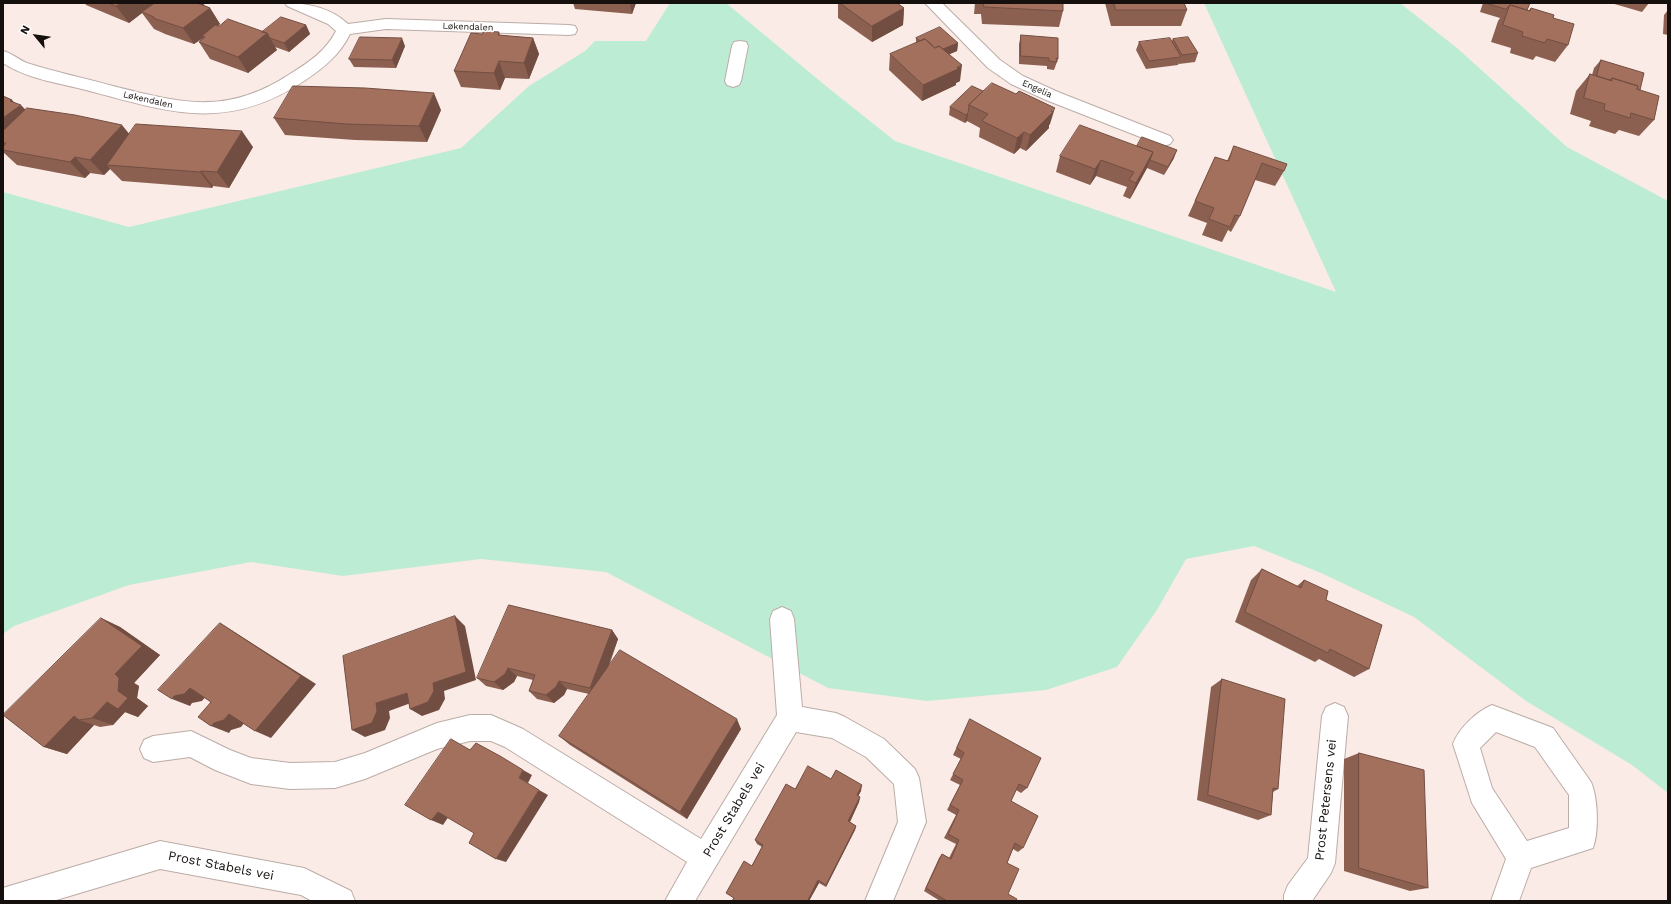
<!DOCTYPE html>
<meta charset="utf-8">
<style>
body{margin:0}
#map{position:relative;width:1671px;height:904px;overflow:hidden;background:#fbebe6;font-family:"Work Sans",sans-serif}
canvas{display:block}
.frame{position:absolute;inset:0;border:4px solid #15100e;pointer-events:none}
.north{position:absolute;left:16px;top:16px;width:40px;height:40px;-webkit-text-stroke:3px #fff;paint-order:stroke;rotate:299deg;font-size:11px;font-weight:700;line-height:16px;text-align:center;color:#15100e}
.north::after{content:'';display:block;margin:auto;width:14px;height:18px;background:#15100e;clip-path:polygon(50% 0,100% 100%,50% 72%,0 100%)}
</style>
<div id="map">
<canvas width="1671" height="904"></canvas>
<div class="frame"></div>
<div class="north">N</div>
</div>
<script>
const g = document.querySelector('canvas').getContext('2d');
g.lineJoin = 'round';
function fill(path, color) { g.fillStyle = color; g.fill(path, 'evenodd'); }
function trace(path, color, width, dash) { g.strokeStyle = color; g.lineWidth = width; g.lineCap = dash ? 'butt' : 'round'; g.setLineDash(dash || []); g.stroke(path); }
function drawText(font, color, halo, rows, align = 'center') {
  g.font = font + ' "Work Sans",sans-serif'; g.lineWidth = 3.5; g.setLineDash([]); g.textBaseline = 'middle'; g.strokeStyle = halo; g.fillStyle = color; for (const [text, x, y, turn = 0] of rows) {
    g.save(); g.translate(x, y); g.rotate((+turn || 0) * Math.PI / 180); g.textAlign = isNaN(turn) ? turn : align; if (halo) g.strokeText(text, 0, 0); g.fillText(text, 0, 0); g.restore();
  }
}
const green = new Path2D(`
 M 670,3 L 726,3 L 826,86 L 895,141 L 1336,292 L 1204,3 L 1400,3 L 1457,48 L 1567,147 L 1668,201 L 1668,793 L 1632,765 L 1526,701 L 1414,617 L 1321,573 L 1254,546 L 1186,559 L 1157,610 L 1117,667 L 1046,690 L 927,701 L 828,688 L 606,572 L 481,559 L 343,576 L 251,562 L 129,585 L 14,626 L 3,634 L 3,192 L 129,227 L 461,148 L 529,86 L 585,51 L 595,41 L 646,41 Z`);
const minor = new Path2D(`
 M 285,3 C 308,3 331,8 348,24 L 386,19 L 569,25 L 575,26 L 577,30 L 575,34 L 569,35 L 386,29 L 350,34 C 340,55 322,69 304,81 C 225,133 169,112 86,90 C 59,83 27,79 3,63 L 3,51 C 12,53 19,60 27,63 C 55,72 84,78 113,86 C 181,103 226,116 290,74 C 308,63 326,51 336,31 L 328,24 L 287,6 Z
 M 925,3 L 942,3 L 1000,60 L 1023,76 L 1058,92 L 1170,136 L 1173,140 L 1170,144 L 1164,146 L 1158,144 L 1046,100 L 1011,84 L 988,68 Z
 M 740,41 L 746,42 L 748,46 L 741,81 L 739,85 L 733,87 L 727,85 L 725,81 L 732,46 L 734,42 Z
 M 782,607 L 791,611 L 794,619 L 802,707 L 836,713 L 845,717 L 884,739 L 915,769 L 919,778 L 926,822 L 893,901 L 865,901 L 898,822 L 894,784 L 866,757 L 832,738 L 796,732 L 695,901 L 665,901 L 687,862 L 505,747 L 491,741 L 470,741 L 437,749 L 365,779 L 335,788 L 290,789 L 251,784 L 215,770 L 190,757 L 153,762 L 144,758 L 140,749 L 144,740 L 153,736 L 191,731 L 230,750 L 251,758 L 290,763 L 335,762 L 365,753 L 437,723 L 470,715 L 491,715 L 523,729 L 701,839 L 777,715 L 770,619 L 773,611 Z
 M 1335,703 L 1344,707 L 1348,716 L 1335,863 L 1331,873 L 1312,901 L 1284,901 L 1284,895 L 1288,885 L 1308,858 L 1322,716 L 1326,707 Z
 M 1492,705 L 1553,728 L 1591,782 C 1598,798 1599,832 1593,848 L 1531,868 L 1519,901 L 1491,901 L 1506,859 L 1472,803 L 1453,744 C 1459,728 1476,712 1492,705 ZM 1496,732 L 1535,747 L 1569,795 L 1569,828 L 1527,841 L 1492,788 L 1480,748 Z
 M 160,841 L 304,868 L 351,891 L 355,901 L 312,901 L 301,895 L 160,869 L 53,901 L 3,901 L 3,888 L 6,887 Z`);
const wall = new Path2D(`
 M 85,3 L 206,3 L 203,5 L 210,8 L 220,24 L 218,26 L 262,32 L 306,25 L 310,34 L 289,52 L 275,47 L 277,50 L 248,73 L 210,59 L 199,42 L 203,38 L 194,44 L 165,34 L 163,33 L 154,29 L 142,13 L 129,23 L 86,5 Z
 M 573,3 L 636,3 L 632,14 L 575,9 Z
 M 838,3 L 897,3 L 904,8 L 903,25 L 872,42 L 838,18 Z
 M 975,3 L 1063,3 L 1063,11 L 1059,27 L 982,24 L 981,14 L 974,14 Z
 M 1105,3 L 1184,3 L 1187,10 L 1181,26 L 1111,26 Z
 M 1483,3 L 1530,3 L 1527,10 L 1529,10 L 1531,8 L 1553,18 L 1568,45 L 1555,62 L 1536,56 L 1533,60 L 1510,53 L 1511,48 L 1491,42 L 1498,21 L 1500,18 L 1480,12 Z
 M 1611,3 L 1649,3 L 1642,12 Z
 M 1668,10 L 1668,35 L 1663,34 L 1664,15 Z
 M 499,32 L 500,35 L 533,38 L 539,54 L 529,79 L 505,78 L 500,90 L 461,87 L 454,71 L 482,34 Z
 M 1021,35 L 1058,59 L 1054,70 L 1047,69 L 1047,66 L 1019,64 L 1019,44 Z
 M 916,38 L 958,43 L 957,51 L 949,54 L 960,81 L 956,83 L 956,85 L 922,101 L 889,70 L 890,54 L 916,43 Z
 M 1173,39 L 1198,53 L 1195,62 L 1179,64 L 1179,63 L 1178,65 L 1146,69 L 1136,50 L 1139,42 L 1172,41 Z
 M 405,46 L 396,68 L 354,67 L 349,59 Z
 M 1601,60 L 1640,90 L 1654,120 L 1639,136 L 1619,130 L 1615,134 L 1589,126 L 1591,121 L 1570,114 L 1576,91 L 1590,74 L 1592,75 L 1594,68 Z
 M 972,86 L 1050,124 L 1049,125 L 1049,128 L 1026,151 L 1020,148 L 1014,154 L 979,137 L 980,128 L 967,121 L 965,123 L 949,115 L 950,107 Z
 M 3,96 L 12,100 L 14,103 L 25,110 L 129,134 L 253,147 L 229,188 L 213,186 L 212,188 L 122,181 L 110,169 L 104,175 L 90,173 L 85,178 L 17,165 L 3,152 Z
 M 441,110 L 427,142 L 355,140 L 285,135 L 274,118 Z
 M 1137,146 L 1174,158 L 1164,175 L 1147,168 L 1130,199 L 1123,196 L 1127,187 L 1096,176 L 1090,185 L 1056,172 L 1060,156 Z
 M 1234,146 L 1284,171 L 1275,186 L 1255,180 L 1240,216 L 1231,232 L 1228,230 L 1222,242 L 1202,235 L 1207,223 L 1188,216 L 1215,157 L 1227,161 Z
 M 1262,569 L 1297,586 L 1304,580 L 1326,600 L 1369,669 L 1354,677 L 1319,659 L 1315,662 L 1235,622 L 1251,580 Z
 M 101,618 L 120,627 L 160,655 L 134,683 L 139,686 L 137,698 L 148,706 L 138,717 L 125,712 L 113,725 L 100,727 L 94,725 L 67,754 L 44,747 Z
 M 612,630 L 618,639 L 609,666 L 741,729 L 687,819 L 570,745 L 559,736 L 589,694 L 567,689 L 564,695 L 554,703 L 537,699 L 529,691 L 533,680 L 517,676 L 514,682 L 503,690 L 486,686 L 477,678 Z
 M 1222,679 L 1278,789 L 1273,792 L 1271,815 L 1258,820 L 1197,800 L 1211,687 Z
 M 970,719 L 1027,788 L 1021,793 L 1016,790 L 1011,801 L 1023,848 L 1018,852 L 1013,849 L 1007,863 L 1008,894 L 1016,901 L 940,901 L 924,891 L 939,858 L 942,854 L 949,858 L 956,844 L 944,838 L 956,815 L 947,810 L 960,785 L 950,780 L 961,759 L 953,755 Z
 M 1359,753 L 1428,888 L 1410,891 L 1344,871 L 1344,759 Z
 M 831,779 L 861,791 L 858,796 L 860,797 L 859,802 L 850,822 L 856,826 L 855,830 L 826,887 L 819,883 L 809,901 L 732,901 L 762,847 L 757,844 L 755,840 L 795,789 Z`);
const shadedWall = new Path2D(`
 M 121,3 L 158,3 L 142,12 L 142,13 L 129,23 L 116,6 Z
 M 197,3 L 206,3 L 203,5 L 210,8 L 220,24 L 204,37 L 202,36 L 203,38 L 194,44 L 183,28 Z
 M 630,3 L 636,3 L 632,14 Z
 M 904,8 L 903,25 L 872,42 L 872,26 Z
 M 306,25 L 310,34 L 289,52 L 284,43 Z
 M 267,33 L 277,50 L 248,73 L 238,57 Z
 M 402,38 L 405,46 L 396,68 L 392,60 Z
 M 533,38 L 539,54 L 529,79 L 524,63 Z
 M 958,43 L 957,51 L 932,62 L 933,53 Z
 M 499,61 L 505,78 L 500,90 L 494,73 Z
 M 962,65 L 960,81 L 956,83 L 956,85 L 922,101 L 923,85 Z
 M 434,93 L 441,110 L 427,142 L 419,126 Z
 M 12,100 L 18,107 L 21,105 L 36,121 L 3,143 L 3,118 L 10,101 Z
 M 1055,108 L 1050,124 L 1049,125 L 1049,128 L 1026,151 L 1030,135 Z
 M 968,113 L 967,121 L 965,123 L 966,115 Z
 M 122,125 L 135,141 L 107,165 L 110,169 L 104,175 L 90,160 Z
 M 242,131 L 253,147 L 229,188 L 217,172 Z
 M 1024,132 L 1020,148 L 1014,154 L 1017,138 Z
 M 1177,150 L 1174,158 L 1164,175 L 1168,167 Z
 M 1153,152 L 1147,168 L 1130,199 L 1136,183 Z
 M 75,157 L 90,173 L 85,178 L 70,162 Z
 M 1101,160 L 1096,176 L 1090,185 L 1095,169 Z
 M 201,171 L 213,186 L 212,188 L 200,172 Z
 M 455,616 L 465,626 L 476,680 L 444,691 L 445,699 L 439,710 L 422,716 L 410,709 L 433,683 Z
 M 101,618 L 120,627 L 160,655 L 134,683 L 139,686 L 137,698 L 148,706 L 138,717 L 125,712 L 113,725 L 92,718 L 118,691 Z
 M 220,623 L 236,633 L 316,684 L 271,738 L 255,731 Z
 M 612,630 L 618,639 L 597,696 L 590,688 Z
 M 508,668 L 517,676 L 514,682 L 503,690 L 494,682 Z
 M 559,681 L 567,689 L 564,695 L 554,703 L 546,695 Z
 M 190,688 L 207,695 L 202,701 L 192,703 L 190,706 L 172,699 L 174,696 Z
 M 407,693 L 419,700 L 389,711 L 390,718 L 385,730 L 365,737 L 352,730 L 376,703 Z
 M 229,714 L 246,721 L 241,727 L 231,730 L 229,733 L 211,726 L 214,723 Z
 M 74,716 L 79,720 L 94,725 L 67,754 L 44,747 Z
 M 737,719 L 741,729 L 687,819 L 680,812 Z
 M 523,770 L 532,775 L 528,783 L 519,778 Z
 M 862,785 L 861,791 L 856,800 L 857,795 Z
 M 539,790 L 548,795 L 506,862 L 496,859 Z
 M 860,797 L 859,802 L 848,826 L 848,821 Z
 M 438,812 L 449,816 L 443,825 L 431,820 Z
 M 856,826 L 855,830 L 826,887 L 826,885 Z
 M 818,880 L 819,883 L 809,901 L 808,901 Z`);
const building = new Path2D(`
 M 109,3 L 121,3 L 116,6 Z
 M 155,3 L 198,3 L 197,3 L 210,8 L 183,28 L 153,18 L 154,17 L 142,12 Z
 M 840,3 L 897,3 L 904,8 L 872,26 Z
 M 984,3 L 1063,3 L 1063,11 L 984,7 Z
 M 1114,3 L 1184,3 L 1187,10 L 1116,10 Z
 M 1486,3 L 1530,3 L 1527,10 L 1510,5 L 1506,9 Z
 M 1510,5 L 1530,11 L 1531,8 L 1554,15 L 1553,18 L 1574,24 L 1568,45 L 1547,39 L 1545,43 L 1522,36 L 1523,32 L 1503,25 Z
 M 281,17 L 306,25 L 284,43 L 270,38 L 267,33 L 262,32 Z
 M 228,19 L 267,33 L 238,57 L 199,42 L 205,37 L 202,36 L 215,25 L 219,26 Z
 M 940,27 L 958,43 L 943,49 L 939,46 L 935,48 L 925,39 L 920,41 L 916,38 Z
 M 484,31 L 499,32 L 498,35 L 533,38 L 524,63 L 499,61 L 494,73 L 454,71 L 471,33 L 482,34 Z
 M 1021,35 L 1058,38 L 1058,59 L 1056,58 L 1057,62 L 1049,61 L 1049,58 L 1021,56 Z
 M 360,37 L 402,38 L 392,60 L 349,59 Z
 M 1188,37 L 1198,53 L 1182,55 L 1173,39 Z
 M 1170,38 L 1181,57 L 1149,61 L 1139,42 Z
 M 925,39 L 935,48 L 939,46 L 962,65 L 957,67 L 958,69 L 923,85 L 890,54 Z
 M 1601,60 L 1644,73 L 1640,90 L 1637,89 L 1638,86 L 1612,78 L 1610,80 L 1597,76 Z
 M 1590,74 L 1612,81 L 1612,78 L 1638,86 L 1637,89 L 1659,96 L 1654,120 L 1631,113 L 1630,118 L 1604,110 L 1605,104 L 1584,98 Z
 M 992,83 L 1016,94 L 1019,91 L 1055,108 L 1051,111 L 1053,112 L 1030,135 L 1024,132 L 1017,138 L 982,121 L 988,114 L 969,105 Z
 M 293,86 L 365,88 L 434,93 L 419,126 L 346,124 L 274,118 Z
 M 972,86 L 983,91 L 969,105 L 968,113 L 966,115 L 950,107 Z
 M 3,96 L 12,100 L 10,101 L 21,105 L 3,118 Z
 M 27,108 L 75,115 L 122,125 L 90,160 L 75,157 L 70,162 L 3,150 L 3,147 L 6,143 L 3,143 L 3,131 Z
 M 136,124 L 242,131 L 217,172 L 201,171 L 200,172 L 107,165 Z
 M 1080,125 L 1153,152 L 1136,183 L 1129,180 L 1134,172 L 1101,160 L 1095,169 L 1060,156 Z
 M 1142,137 L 1177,150 L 1168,167 L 1150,160 L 1153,152 L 1137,146 Z
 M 1234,146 L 1287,164 L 1284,171 L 1262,163 L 1240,216 L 1235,215 L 1230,227 L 1209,219 L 1214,208 L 1195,201 L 1215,157 L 1228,161 Z
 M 1262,569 L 1301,588 L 1304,580 L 1328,591 L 1326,600 L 1382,625 L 1369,669 L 1330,649 L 1328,653 L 1245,612 Z
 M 509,605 L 612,630 L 590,688 L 559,681 L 556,687 L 546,695 L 529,691 L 535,675 L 508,668 L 505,674 L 494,682 L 477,678 Z
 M 455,616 L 466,672 L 433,683 L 434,691 L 428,702 L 410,709 L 407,693 L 376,703 L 377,711 L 372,723 L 352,730 L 343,656 Z
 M 101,618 L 142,646 L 115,674 L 119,678 L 118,691 L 128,698 L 118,709 L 107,702 L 92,718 L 79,720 L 74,716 L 44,747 L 3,715 Z
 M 220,623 L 301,676 L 255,731 L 229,714 L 224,720 L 214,723 L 211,726 L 198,717 L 211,702 L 190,688 L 184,694 L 174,696 L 172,699 L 158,690 Z
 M 620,650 L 737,719 L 680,812 L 559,736 Z
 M 1222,679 L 1285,699 L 1278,789 L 1273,788 L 1271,815 L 1208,795 Z
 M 970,719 L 1041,758 L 1027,788 L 1019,784 L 1011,801 L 1038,816 L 1023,848 L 1015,843 L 1007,863 L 1019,869 L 1008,894 L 1017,899 L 1016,901 L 947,901 L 926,888 L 942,854 L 951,859 L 959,840 L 948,834 L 959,810 L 950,805 L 963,780 L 953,774 L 964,753 L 957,748 Z
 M 451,739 L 470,750 L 476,743 L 500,756 L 523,770 L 519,778 L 539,790 L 496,859 L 469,843 L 474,833 L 438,812 L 431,820 L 405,805 Z
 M 1359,753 L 1424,770 L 1428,888 L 1359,868 Z
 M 808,766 L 831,779 L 836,770 L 862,785 L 857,795 L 860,797 L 848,821 L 856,826 L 826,885 L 818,880 L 808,900 L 808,901 L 732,901 L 734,898 L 726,893 L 744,861 L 752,866 L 763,845 L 755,840 L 786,784 L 795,789 Z`);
const farStreetnames = [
 ["Løkendalen",468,27,2],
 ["Engelia",1037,89,24],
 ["Løkendalen",148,100,13]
];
const nearStreetnames = [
 ["Prost Petersens vei",1326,800,-84],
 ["Prost Stabels vei",734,810,-59],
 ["Prost Stabels vei",221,866,11]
];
fill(green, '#bcedd4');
trace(minor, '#bbaca7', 2);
fill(minor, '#fff');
fill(wall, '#8c6051');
fill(shadedWall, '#724e42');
fill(building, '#a3705e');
trace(building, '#724e42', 1);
drawText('9px', '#15100e', '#fff', farStreetnames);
drawText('13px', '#15100e', '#fff', nearStreetnames);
</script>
